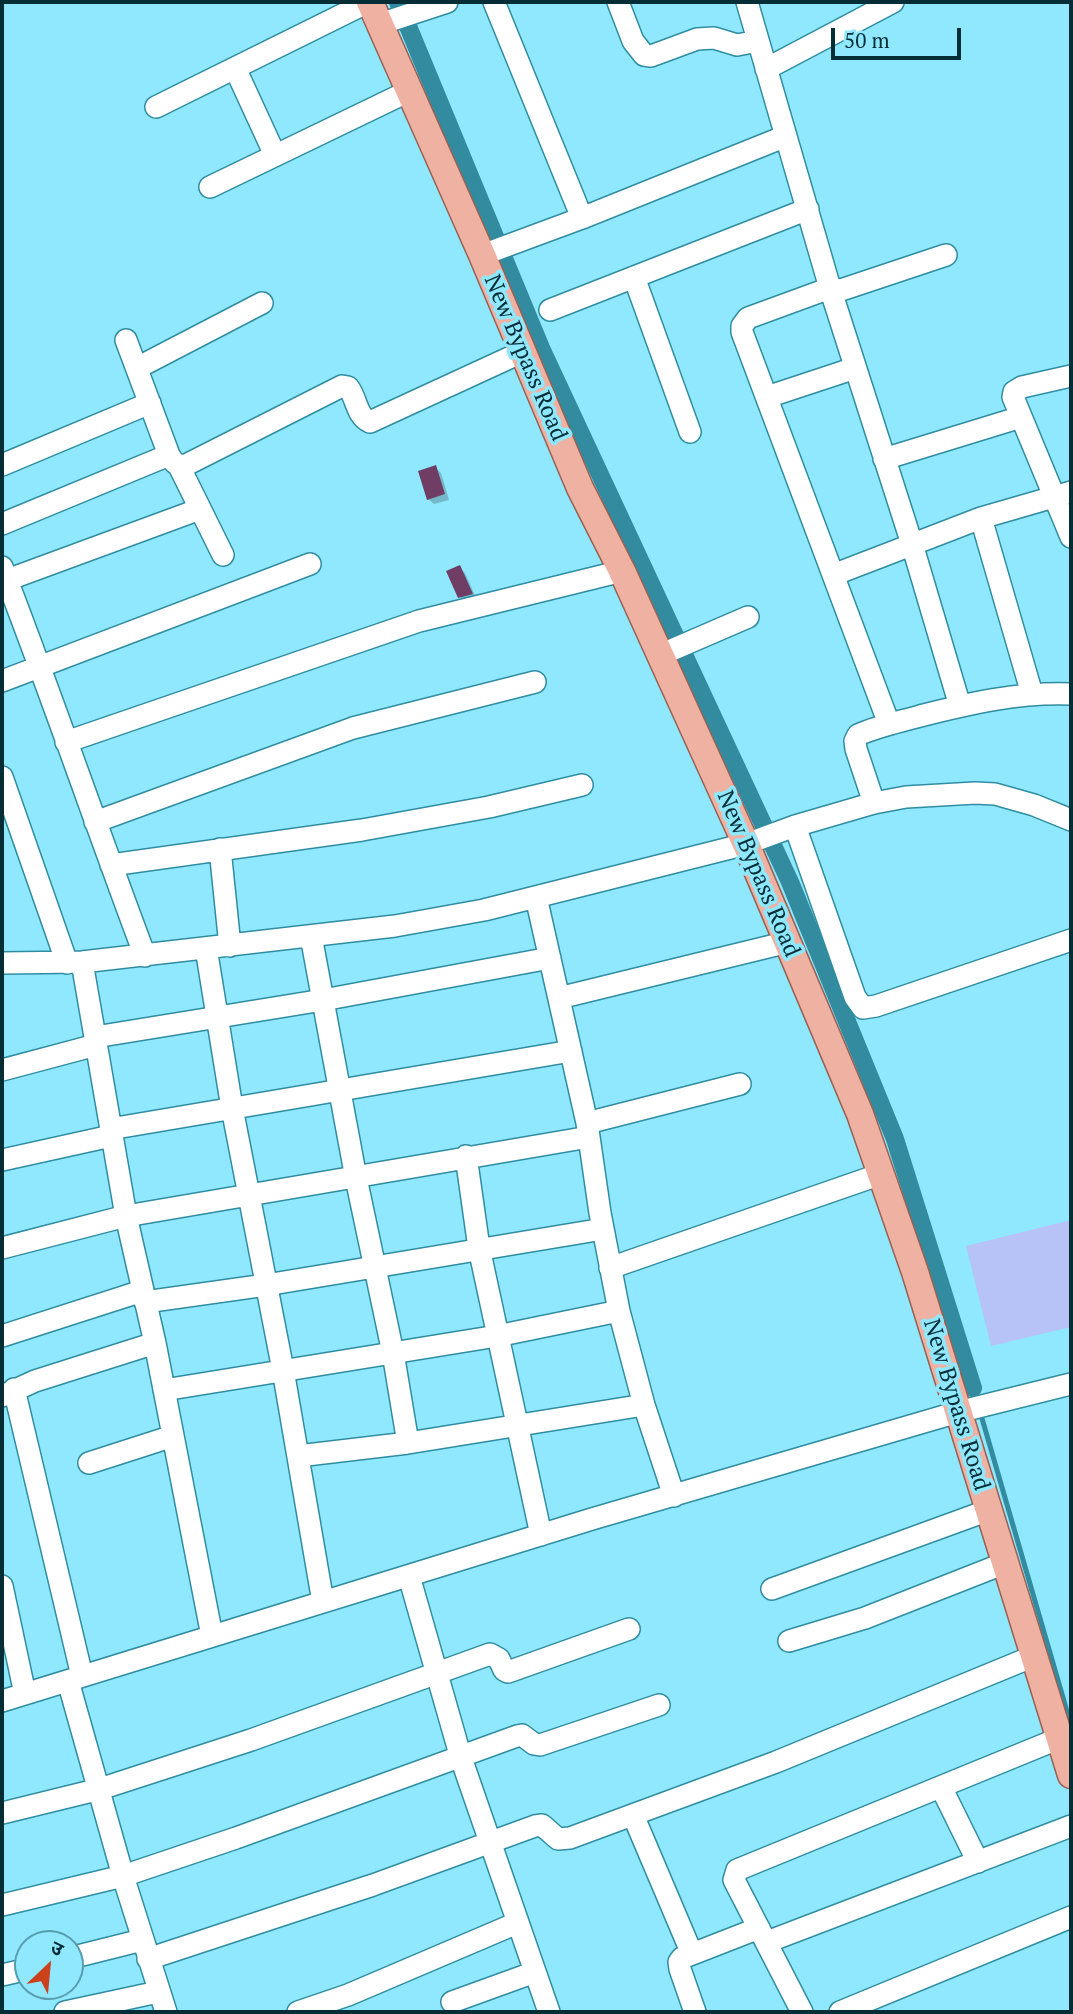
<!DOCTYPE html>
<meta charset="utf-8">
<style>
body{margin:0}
#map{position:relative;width:1073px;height:2014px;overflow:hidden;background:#90e8fe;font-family:"PT Serif","Noto Sans Devanagari",serif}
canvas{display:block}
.frame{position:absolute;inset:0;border:4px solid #052d36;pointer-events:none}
.north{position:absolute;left:14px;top:1930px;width:70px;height:70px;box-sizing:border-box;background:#90e8fe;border:2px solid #589dae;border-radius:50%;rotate:26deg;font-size:19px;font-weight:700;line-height:28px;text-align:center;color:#052d36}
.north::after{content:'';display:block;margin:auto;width:24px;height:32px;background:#ca411b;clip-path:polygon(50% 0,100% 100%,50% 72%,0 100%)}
.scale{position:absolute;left:831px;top:28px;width:130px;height:32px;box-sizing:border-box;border:4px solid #052d36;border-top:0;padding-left:9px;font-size:21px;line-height:24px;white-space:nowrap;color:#052d36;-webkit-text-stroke:5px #90e8fe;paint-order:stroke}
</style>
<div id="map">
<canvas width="1073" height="2014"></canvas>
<div class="frame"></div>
<div class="north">उ</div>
<div class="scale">50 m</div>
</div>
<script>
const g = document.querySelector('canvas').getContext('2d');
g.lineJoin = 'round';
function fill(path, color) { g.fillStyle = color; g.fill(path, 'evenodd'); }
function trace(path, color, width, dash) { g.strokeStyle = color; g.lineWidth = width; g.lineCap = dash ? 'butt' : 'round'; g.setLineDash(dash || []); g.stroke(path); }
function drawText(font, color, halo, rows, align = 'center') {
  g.font = font + ' "PT Serif",serif'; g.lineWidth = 7; g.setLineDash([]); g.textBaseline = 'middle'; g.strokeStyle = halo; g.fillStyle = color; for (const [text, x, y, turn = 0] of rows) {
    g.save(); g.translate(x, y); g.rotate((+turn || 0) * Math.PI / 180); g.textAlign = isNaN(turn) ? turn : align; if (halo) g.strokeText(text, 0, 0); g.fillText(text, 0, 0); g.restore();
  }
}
const green = new Path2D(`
 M 1071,1220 L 1071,1327 L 991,1346 L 966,1246 Z`);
const shadow = new Path2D(`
 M 435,467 L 441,473 L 449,500 L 434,504 L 428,499 Z
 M 459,567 L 465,573 L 477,600 L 466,603 L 460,597 Z`);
const stream = new Path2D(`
 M 981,1415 L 1071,1725`);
const canal = new Path2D(`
 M 398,2 L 541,348 L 790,882 L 895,1139 L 973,1388`);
const building = new Path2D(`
 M 436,465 L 445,494 L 427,500 L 418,471 Z
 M 460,565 L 473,594 L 458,598 L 446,571 Z`);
const minor = new Path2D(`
 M 494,2 L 582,218
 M 618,2 L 633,41 L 644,55 L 651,56 L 697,39 L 714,38 L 737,45 L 758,41
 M 747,2 L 830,288 L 841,290 L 946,255
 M 380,24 L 447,2
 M 235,68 L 275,155
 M 766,69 L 893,2
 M 156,107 L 368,2
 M 210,187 L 409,91
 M 482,255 L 582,218 L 786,136
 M 634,277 L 690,432
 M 550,310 L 808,209
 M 126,340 L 169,455 C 174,463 176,466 186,465 L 342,386 L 348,387 C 357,398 356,416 370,422 L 522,352
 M 137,368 L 262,303
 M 1071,376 L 1022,387 L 1014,392 L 1013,397 L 1071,537
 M 767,397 L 855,368
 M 884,459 L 1021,417
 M 2,465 L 150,403
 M 179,466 L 223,555
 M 981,518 L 1032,694
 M 2,524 L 169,455
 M 2,567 C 52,696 96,826 145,956
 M 833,575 L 981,518 L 1071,492
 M 7,580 L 200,509
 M 660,655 L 748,617
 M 2,681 L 310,564
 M 889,724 L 742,332 L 742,326 L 748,318 L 830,288 L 912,544 L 960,706
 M 66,742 L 419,621 L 622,571
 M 2,777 L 67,963
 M 874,803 L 856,749 L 855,741 L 858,735 C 878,726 899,722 920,716 C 971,703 1019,692 1071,694
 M 95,822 L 353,728 L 535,682
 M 795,826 L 855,997 L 863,1008 L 876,1006 L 1071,940
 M 220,849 L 230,946
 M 111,865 L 362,830 L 489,807 L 582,785
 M 536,897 L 587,1123 L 600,1213 L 619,1311 L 644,1405 L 674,1496
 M 311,936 L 356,1178 L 393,1353 L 408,1443
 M 206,948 L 232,1108 L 283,1370 L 323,1602
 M 82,962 L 126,1216 L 155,1343 L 212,1636
 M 2,963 L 82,962 L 395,926 L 484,910 L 746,844 L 795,826 L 874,803 L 906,797 L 975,793 L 995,794 L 1034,805 L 1071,820
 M 559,998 L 788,942
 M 95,1037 L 323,1000 L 550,958
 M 2,1070 L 96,1045
 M 587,1123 L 740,1084
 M 110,1129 L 571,1051
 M 466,1156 L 479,1248 L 541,1535
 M 2,1160 L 111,1136
 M 2,1248 L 126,1216 L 589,1137
 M 610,1268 L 881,1174
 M 145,1302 L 266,1285 L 603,1229
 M 2,1336 L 142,1291
 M 14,1389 L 82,1676
 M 164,1390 L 497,1336 L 619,1311
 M 2,1396 L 35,1381 L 155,1343
 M 298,1456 L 408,1443 L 644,1405
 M 89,1463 L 173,1436
 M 409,1576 L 461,1758 L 549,2012
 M 2,1586 L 25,1694
 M 772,1589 L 989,1510
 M 789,1641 L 865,1618 L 1005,1563
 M 68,1681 L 123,1876 L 166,2012
 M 2,1701 L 592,1519 L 958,1412 L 1071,1384
 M 941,1787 L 978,1862
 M 2,1813 L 100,1789 L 251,1740 L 490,1654 L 499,1659 L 504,1670 L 508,1672 L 629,1629
 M 633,1815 L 692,1954
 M 2,1905 L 123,1876 L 236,1838 L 517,1736 L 522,1735 L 534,1744 L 540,1745 L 659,1705
 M 767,1942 L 1071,1826
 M 70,1958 L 142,1940
 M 148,1959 L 373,1885 L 535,1826 L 542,1825 L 558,1839 L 570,1838 L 776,1762 L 1034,1656
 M 2,1975 L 28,1969
 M 452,2002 L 535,1972
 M 65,2012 L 158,1992
 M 298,2012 L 348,1995 L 517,1923
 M 695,2012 L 680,1969 L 679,1962 L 682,1958 L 759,1928
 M 802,2012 L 734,1880 L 737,1870 L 1060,1738
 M 840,2012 L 1071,1917`);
const major = new Path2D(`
 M 370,2 L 482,255 L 580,488 L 622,571 L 746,844 L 860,1114 L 915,1272 L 1071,1775`);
const streetNames = [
 ["New Bypass Road",525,358,67],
 ["New Bypass Road",758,874,67],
 ["New Bypass Road",956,1405,73]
];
fill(green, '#b7c2f6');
fill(shadow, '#0003');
trace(stream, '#338b9f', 5);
trace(canal, '#338b9f', 18);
fill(building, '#703d65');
trace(minor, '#308da1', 24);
trace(major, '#976153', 29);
trace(minor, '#fff', 21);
trace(major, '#efb1a1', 26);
drawText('23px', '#052d36', '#90e8fe', streetNames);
</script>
